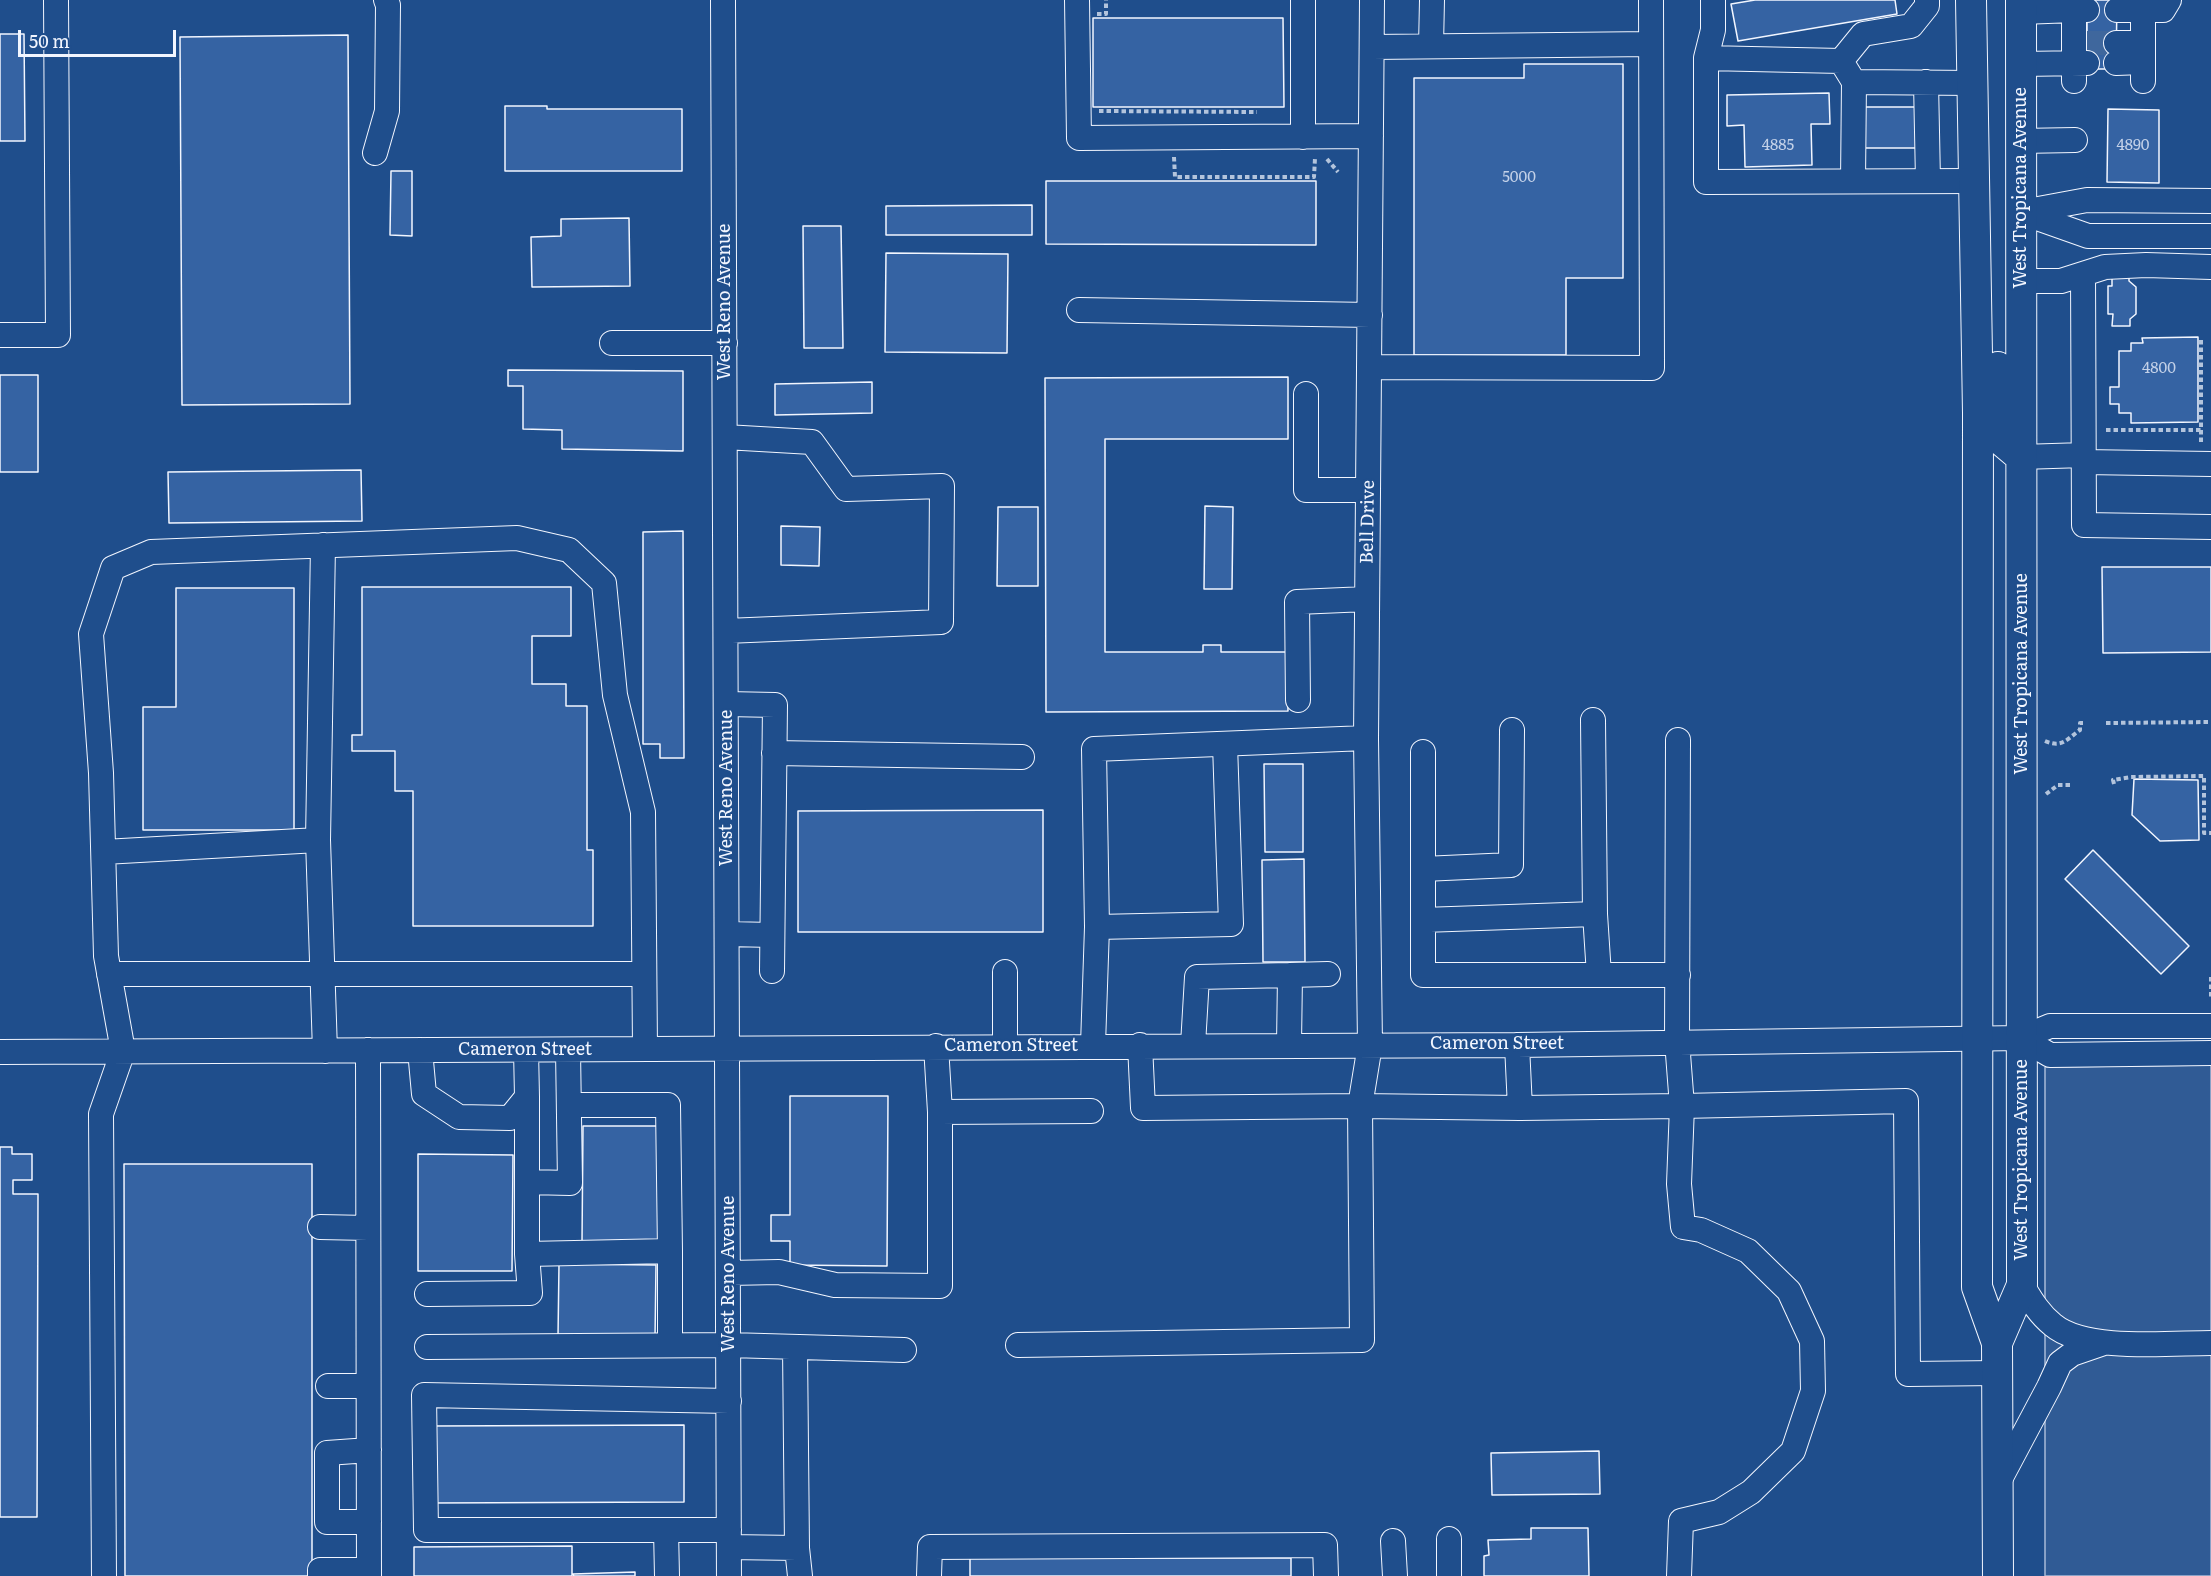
<!DOCTYPE html>
<style>
body{margin:0}
#map{position:relative;width:2211px;height:1576px;overflow:hidden;background:#1f4e8c;font-family:Literata,serif}
canvas{display:block}
.scale{position:absolute;left:18px;top:30px;width:158px;height:27px;box-sizing:border-box;border:3px solid #f2f6ff;border-top:0;padding-left:8px;font-size:18px;line-height:21px;white-space:nowrap;color:#f2f6ff;-webkit-text-stroke:4px #1f4e8c;paint-order:stroke}
</style>
<div id="map">
<canvas width="2211" height="1576"></canvas>
<div class="scale">50 m</div>
</div>
<script>
const g = document.querySelector('canvas').getContext('2d');
g.lineJoin = 'round';
function fill(path, color) { g.fillStyle = color; g.fill(path, 'evenodd'); }
function trace(path, color, width, dash) { g.strokeStyle = color; g.lineWidth = width; g.lineCap = dash ? 'butt' : 'round'; g.setLineDash(dash || []); g.stroke(path); }
function drawText(font, color, halo, rows, align = 'center') {
  g.font = font + ' Literata,serif'; g.lineWidth = 4.5; g.setLineDash([]); g.textBaseline = 'middle'; g.strokeStyle = halo; g.fillStyle = color; for (const [text, x, y, turn = 0] of rows) {
    g.save(); g.translate(x, y); g.rotate((+turn || 0) * Math.PI / 180); g.textAlign = isNaN(turn) ? turn : align; if (halo) g.strokeText(text, 0, 0); g.fillText(text, 0, 0); g.restore();
  }
}
const built = new Path2D(`
 M 2211,1065 L 2211,1576 L 2045,1576 L 2045,1067 Z`);
const building = new Path2D(`
 M 1755,0 L 1895,0 L 1897,14 L 1738,41 L 1731,4 Z
 M 2087,0 L 2117,0 L 2116,69 L 2087,69 Z
 M 1093,18 L 1283,18 L 1284,107 L 1093,107 Z
 M 0,34 L 24,34 L 25,141 L 0,141 Z
 M 348,35 L 350,404 L 182,405 L 180,37 Z
 M 1524,64 L 1623,64 L 1623,278 L 1566,278 L 1566,355 L 1414,355 L 1414,78 L 1524,78 Z
 M 1829,93 L 1830,124 L 1811,124 L 1812,165 L 1745,167 L 1744,125 L 1727,126 L 1727,95 Z
 M 505,106 L 547,106 L 547,109 L 682,109 L 682,171 L 505,171 Z
 M 1859,107 L 1916,107 L 1916,148 L 1859,148 Z
 M 2108,109 L 2159,110 L 2159,183 L 2107,182 Z
 M 391,171 L 412,171 L 412,236 L 390,235 Z
 M 1046,181 L 1316,181 L 1316,245 L 1046,244 Z
 M 1032,205 L 1032,235 L 886,235 L 886,206 Z
 M 629,218 L 630,286 L 532,287 L 531,237 L 561,236 L 561,219 Z
 M 803,226 L 841,226 L 843,348 L 804,348 Z
 M 886,253 L 1008,254 L 1007,353 L 885,352 Z
 M 2112,274 L 2129,275 L 2129,281 L 2136,287 L 2136,314 L 2130,319 L 2130,326 L 2112,326 L 2113,314 L 2108,314 L 2108,286 L 2112,286 Z
 M 2198,337 L 2198,422 L 2131,423 L 2131,413 L 2119,413 L 2119,404 L 2110,404 L 2110,387 L 2119,387 L 2119,351 L 2131,351 L 2131,343 L 2143,343 L 2142,338 Z
 M 508,370 L 683,371 L 683,451 L 562,449 L 562,430 L 523,429 L 523,386 L 508,386 Z
 M 0,375 L 38,375 L 38,472 L 0,472 Z
 M 1288,377 L 1288,439 L 1105,439 L 1105,652 L 1203,652 L 1203,645 L 1221,645 L 1221,652 L 1287,652 L 1288,711 L 1046,712 L 1045,378 Z
 M 872,382 L 872,413 L 775,415 L 775,384 Z
 M 361,470 L 362,521 L 169,523 L 168,472 Z
 M 1205,506 L 1233,507 L 1232,589 L 1204,589 Z
 M 998,507 L 1038,507 L 1038,586 L 997,586 Z
 M 781,526 L 820,527 L 819,566 L 781,565 Z
 M 683,531 L 684,758 L 660,758 L 660,744 L 643,744 L 643,532 Z
 M 2102,567 L 2211,567 L 2211,652 L 2103,653 Z
 M 362,587 L 571,587 L 571,636 L 532,636 L 532,684 L 566,684 L 566,706 L 587,706 L 587,850 L 593,850 L 593,926 L 413,926 L 413,791 L 395,791 L 395,751 L 352,751 L 352,735 L 362,735 Z
 M 176,588 L 294,588 L 294,830 L 143,830 L 143,707 L 176,707 Z
 M 1264,764 L 1303,764 L 1303,852 L 1265,852 Z
 M 2134,779 L 2198,780 L 2199,840 L 2160,841 L 2132,815 Z
 M 1043,810 L 1043,932 L 798,932 L 798,811 Z
 M 2093,850 L 2189,946 L 2161,974 L 2065,879 Z
 M 1304,859 L 1305,962 L 1263,962 L 1262,860 Z
 M 790,1096 L 888,1096 L 887,1266 L 790,1265 L 790,1241 L 771,1241 L 771,1215 L 790,1215 Z
 M 583,1126 L 660,1126 L 658,1242 L 582,1242 Z
 M 0,1147 L 12,1147 L 12,1154 L 32,1154 L 32,1180 L 13,1180 L 13,1194 L 38,1194 L 37,1517 L 0,1517 Z
 M 418,1154 L 513,1155 L 512,1271 L 418,1271 Z
 M 124,1164 L 312,1164 L 312,1576 L 125,1576 Z
 M 559,1264 L 656,1265 L 655,1338 L 558,1337 Z
 M 684,1425 L 684,1502 L 430,1503 L 430,1426 Z
 M 1599,1451 L 1600,1494 L 1492,1495 L 1491,1453 Z
 M 1531,1528 L 1588,1528 L 1589,1576 L 1484,1576 L 1484,1556 L 1489,1555 L 1488,1540 L 1531,1539 Z
 M 572,1546 L 572,1576 L 414,1576 L 414,1547 Z
 M 970,1558 L 1291,1558 L 1291,1576 L 970,1576 Z
 M 635,1572 L 635,1576 L 574,1576 L 573,1574 Z`);
const minorTunnel = new Path2D(`
 M 2087,43 L 2116,43`);
const path = new Path2D(`
 M 1097,14 L 1106,14 L 1106,0
 M 1099,111 L 1257,112
 M 1174,157 L 1175,177 L 1314,177 L 1315,158
 M 1327,159 L 1338,172
 M 2201,340 L 2201,444
 M 2106,430 L 2201,430
 M 2106,723 L 2211,722
 M 2045,741 C 2062,748 2066,740 2080,730 L 2080,723 L 2083,723
 M 2114,784 L 2113,780 L 2131,777 L 2204,776 L 2204,833 L 2211,833
 M 2046,794 L 2058,785 L 2072,785
 M 2211,977 L 2211,998`);
const minor = new Path2D(`
 M 723,0 L 729,1576
 M 1077,0 L 1079,138 L 1371,136
 M 1303,0 L 1303,137
 M 1372,0 L 1366,738 L 1370,1045 L 1360,1106 L 1520,1108
 M 2143,0 L 2143,81
 M 2117,10 L 2163,10 L 2169,0
 M 2021,12 L 2074,10 L 2074,0
 M 2116,43 L 2143,43
 M 1431,46 L 1432,0
 M 1373,47 L 1651,44
 M 1706,58 L 1713,30 L 1713,0
 M 1841,61 L 1863,34 L 1911,26 L 1927,6 L 1927,0
 M 2116,63 L 2143,62
 M 2021,64 L 2087,63
 M 2074,81 L 2074,10 L 2087,10
 M 1926,82 L 1928,181
 M 1973,83 L 1854,82 L 1841,61 L 1706,58 L 1706,182 L 1974,181
 M 2020,141 L 2075,140
 M 375,153 L 387,111 L 388,5 L 386,0
 M 1853,181 L 1854,82
 M 2020,212 L 2088,236 L 2211,236
 M 2022,212 L 2087,200 L 2211,201
 M 2083,274 L 2084,525 L 2211,527
 M 2020,281 L 2061,281 L 2105,267 L 2146,265 L 2211,267
 M 1079,310 L 1370,315
 M 0,335 L 58,335 L 56,0
 M 612,343 L 725,343
 M 1369,367 L 1652,368 L 1651,0
 M 1306,394 L 1306,490 L 1368,490
 M 725,437 L 812,442 L 846,489 L 942,486 L 941,622 L 726,631
 M 2021,457 L 2084,455
 M 2084,462 L 2211,464
 M 323,545 L 318,840 L 325,1051
 M 1298,700 L 1297,602 L 1367,599
 M 727,704 L 775,705 L 772,971
 M 1423,752 L 1423,975 L 1678,975
 M 774,753 L 1022,757
 M 104,852 L 318,840
 M 1423,869 L 1511,865 L 1512,730
 M 1595,914 L 1599,975
 M 1423,920 L 1595,914 L 1593,720
 M 1097,927 L 1231,924 L 1225,744
 M 728,934 L 772,935
 M 1005,972 L 1005,1046
 M 109,974 L 644,974
 M 1290,975 L 1328,974
 M 2021,1038 L 2050,1055 L 2211,1053
 M 1093,1045 L 1097,927 L 1094,749 L 1366,738
 M 1193,1045 L 1197,977 L 1290,975 L 1289,1044
 M 1517,1045 L 1520,1108 L 1682,1106 L 1677,1041 L 1678,740
 M 936,1046 L 940,1112 L 1091,1111
 M 368,1050 L 369,1576
 M 420,1050 L 424,1094 L 459,1117 L 510,1118 L 527,1097 L 526,1050
 M 0,1052 L 1517,1045 L 2021,1038 L 2050,1026 L 2211,1026
 M 527,1097 L 527,1254 L 670,1251 L 670,1345
 M 569,1105 L 668,1105 L 670,1251
 M 527,1182 L 570,1183 L 568,1050
 M 320,1227 L 368,1228
 M 729,1273 L 779,1272 L 835,1285 L 940,1286 L 940,1112
 M 2022,1285 C 2031,1300 2039,1314 2053,1325 C 2085,1352 2170,1343 2211,1343
 M 427,1294 L 530,1293 L 527,1254
 M 1018,1345 L 1362,1340 L 1360,1106 L 1143,1108 L 1140,1045
 M 427,1347 L 729,1345 L 904,1350
 M 328,1386 L 368,1386
 M 729,1401 L 424,1395 L 426,1530 L 729,1530
 M 369,1450 L 327,1453 L 327,1522 L 369,1522
 M 1998,1483 L 2049,1387 L 2060,1363 L 2072,1354 L 2104,1343
 M 666,1530 L 667,1576
 M 1393,1541 L 1395,1576
 M 729,1547 L 797,1548 L 795,1347
 M 797,1548 L 800,1576
 M 104,1576 L 101,1114 L 123,1051 L 106,956 L 101,773 L 91,634 L 113,568 L 151,552 L 517,538 L 569,550 L 604,583 L 615,695 L 643,812 L 645,1049
 M 320,1576 L 320,1570 L 369,1570
 M 929,1576 L 930,1547 L 1325,1545 L 1326,1576
 M 1449,1576 L 1449,1539
 M 1679,1576 L 1681,1521 L 1719,1512 L 1751,1492 L 1793,1451 L 1813,1391 L 1812,1341 L 1789,1291 L 1748,1251 L 1701,1230 L 1683,1227 L 1679,1184 L 1682,1106 L 1906,1101 L 1908,1374 L 1997,1373`);
const major = new Path2D(`
 M 1971,0 L 1978,413 L 1977,1287 L 1997,1343 L 1998,1576
 M 1998,367 L 1999,430 L 2002,441 L 2021,457
 M 1997,1343 L 2022,1285 L 2021,0`);
const numberNames = [
 ["4885",1778,146],
 ["4890",2133,146],
 ["5000",1519,178],
 ["4800",2159,369]
];
const streetNames = [
 ["West Tropicana Avenue",2021,188,-90],
 ["West Reno Avenue",725,302,-90],
 ["Bell Drive",1368,522,-89],
 ["West Tropicana Avenue",2022,674,-90],
 ["West Reno Avenue",727,788,-90],
 ["Cameron Street",1497,1044],
 ["Cameron Street",1011,1046],
 ["Cameron Street",525,1050],
 ["West Tropicana Avenue",2022,1160,-90],
 ["West Reno Avenue",729,1274,-90]
];
fill(built, '#305b95');
trace(built, '#a8bbd7', 1.5);
fill(building, '#3563a3');
trace(building, '#f2f6ff', 1.5);
trace(minorTunnel, '#3f679d', 24, [24, 12]);
trace(minor, '#f2f6ff', 26);
trace(major, '#f2f6ff', 32);
trace(path, '#b3c4dc', 4, [4.5, 3]);
trace(minor, '#1f4e8c', 24);
trace(major, '#1f4e8c', 30);
drawText('15px', '#c3d1e8', null, numberNames);
drawText('18px', '#f2f6ff', '#1f4e8c', streetNames);
</script>
